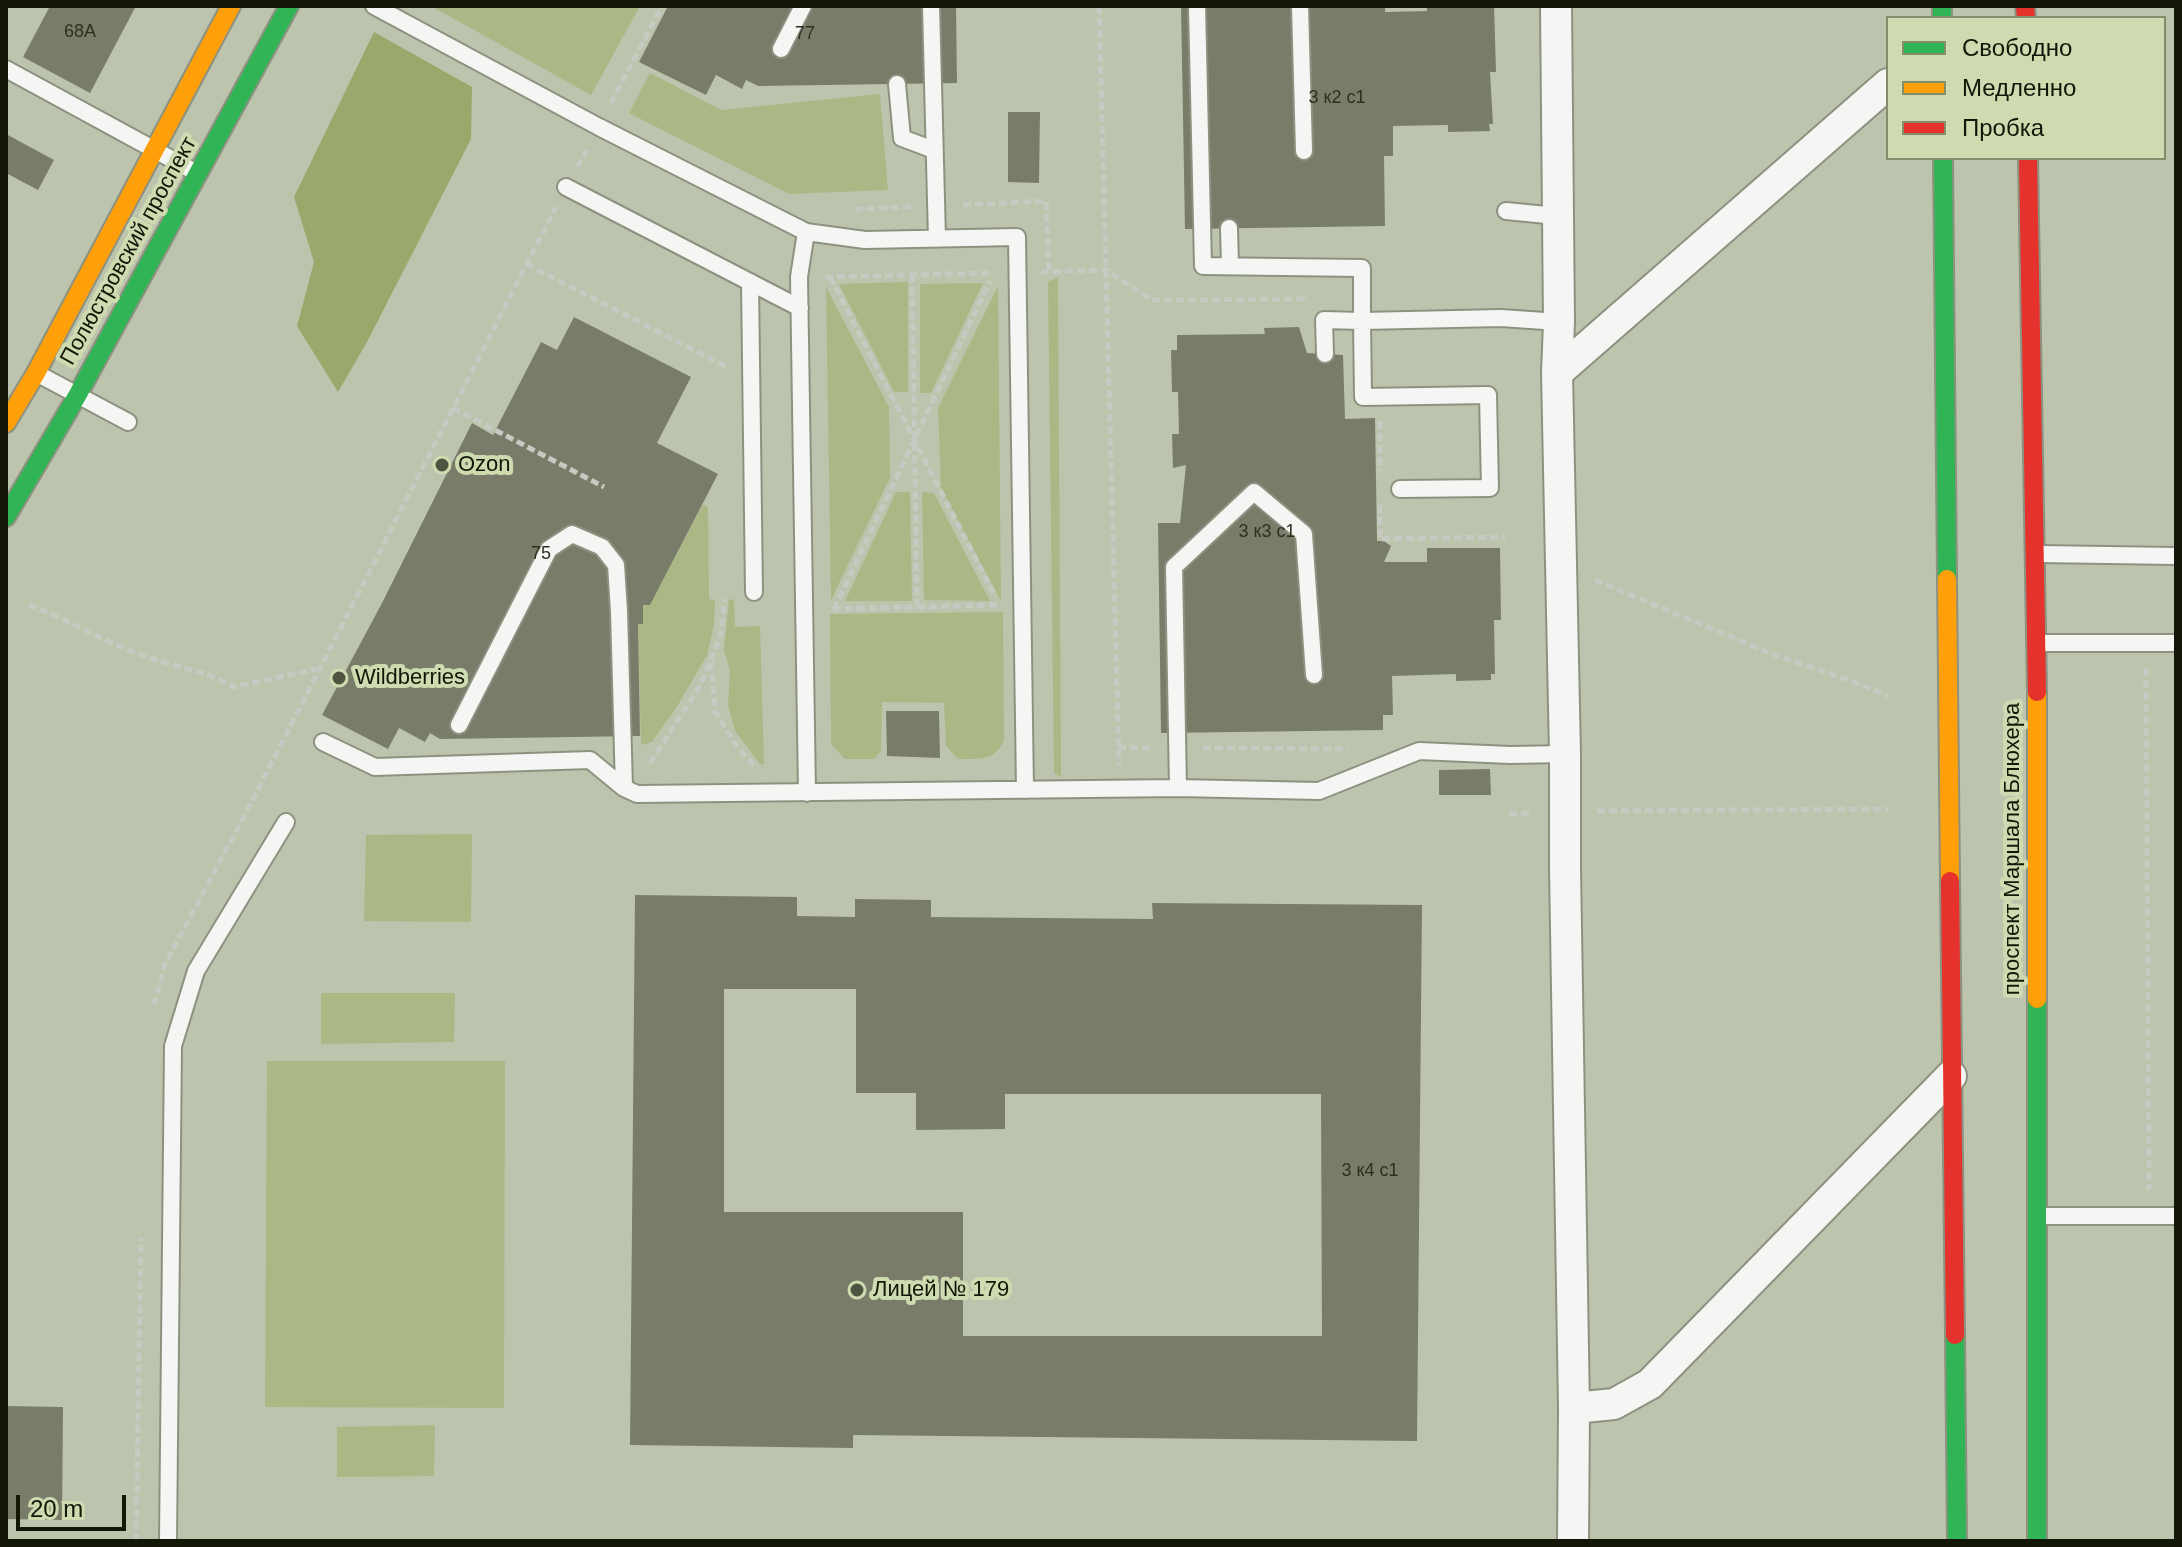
<!DOCTYPE html>
<meta charset="utf-8">
<style>
body{margin:0}
#map{position:relative;width:2182px;height:1547px;overflow:hidden;background:#bdc4ad;font-family:Helvetica,sans-serif}
canvas{display:block}
.frame{position:absolute;inset:0;border:8px solid #131707;pointer-events:none}
.legend{position:absolute;left:1886px;top:16px;width:280px;height:144px;box-sizing:border-box;background:#cedbb0;border:2px solid #838d6c;margin:0;padding:10px 14px;list-style:none;font-size:24px;color:#131707}
.legend li{display:flex;align-items:center;gap:16px;height:40px}
.legend b{width:40px;border:2px solid #838d6c}
.scale{position:absolute;left:16px;top:1495px;width:110px;height:36px;box-sizing:border-box;border:4px solid #131707;border-top:0;padding-left:10px;font-size:24px;line-height:28px;white-space:nowrap;color:#131707;-webkit-text-stroke:6px #cedbb0;paint-order:stroke}
</style>
<div id="map">
<canvas width="2182" height="1547"></canvas>
<div class="frame"></div>
<ul class="legend">
<li><b style="height:10px;background:#30b455"></b>Свободно</li>
<li><b style="height:10px;background:#ff9f0a"></b>Медленно</li>
<li><b style="height:10px;background:#e5322d"></b>Пробка</li>
</ul>
<div class="scale">20 m</div>
</div>
<script>
const g = document.querySelector('canvas').getContext('2d');
g.lineJoin = 'round';
function fill(path, color) { g.fillStyle = color; g.fill(path, 'evenodd'); }
function trace(path, color, width, dash) { g.strokeStyle = color; g.lineWidth = width; g.lineCap = dash ? 'butt' : 'round'; g.setLineDash(dash || []); g.stroke(path); }
function drawText(font, color, halo, rows, align = 'center') {
  g.font = font + ' Helvetica,sans-serif'; g.lineWidth = 8; g.setLineDash([]); g.textBaseline = 'middle'; g.strokeStyle = halo; g.fillStyle = color; for (const [text, x, y, turn = 0] of rows) {
    g.save(); g.translate(x, y); g.rotate((+turn || 0) * Math.PI / 180); g.textAlign = isNaN(turn) ? turn : align; if (halo) g.strokeText(text, 0, 0); g.fillText(text, 0, 0); g.restore();
  }
}
const green = new Path2D(`
 M 431,6 L 640,6 L 591,95 Z
 M 650,73 L 721,110 L 880,94 L 888,190 L 789,194 L 629,113 Z
 M 1058,277 L 1061,777 L 1054,773 L 1048,282 Z
 M 908,282 L 908,392 L 894,392 L 839,284 Z
 M 983,283 L 931,393 L 920,393 L 920,284 Z
 M 998,286 L 1001,601 L 941,489 L 938,408 Z
 M 826,287 L 889,407 L 890,478 L 831,600 Z
 M 896,492 L 910,492 L 912,601 L 845,601 Z
 M 922,492 L 934,493 L 990,601 L 924,600 Z
 M 703,504 L 708,507 L 709,599 L 715,600 L 714,625 L 707,655 L 678,705 L 652,742 L 641,745 L 638,624 L 643,605 L 650,605 Z
 M 729,599 L 734,600 L 735,627 L 760,626 L 764,765 L 760,764 L 735,731 L 728,705 L 730,671 L 724,650 Z
 M 1003,612 L 1004,739 C 997,761 979,759 958,759 L 946,746 L 944,703 L 882,702 L 881,751 L 874,759 L 845,759 L 831,744 L 830,614 Z
 M 472,834 L 471,922 L 364,921 L 366,835 Z
 M 321,993 L 455,993 L 454,1042 L 321,1044 Z
 M 267,1061 L 505,1061 L 504,1408 L 265,1407 Z
 M 435,1425 L 434,1476 L 337,1477 L 337,1427 Z`);
const forest = new Path2D(`
 M 374,32 L 472,87 L 471,139 L 367,342 L 338,392 L 297,326 L 314,262 L 294,197 Z`);
const building = new Path2D(`
 M 50,6 L 136,6 L 90,93 L 23,57 Z
 M 668,6 L 956,6 L 957,83 L 758,86 L 746,80 L 742,89 L 716,75 L 706,95 L 639,62 Z
 M 1181,6 L 1385,6 L 1385,12 L 1427,11 L 1427,6 L 1494,6 L 1496,72 L 1490,72 L 1493,124 L 1489,124 L 1490,131 L 1448,132 L 1448,125 L 1393,126 L 1393,156 L 1384,156 L 1385,226 L 1185,229 Z
 M 1008,112 L 1040,112 L 1039,183 L 1008,182 Z
 M 6,134 L 54,160 L 38,190 L 6,173 Z
 M 574,317 L 691,377 L 657,443 L 718,474 L 650,605 L 643,605 L 643,624 L 638,624 L 640,736 L 440,739 L 430,733 L 425,742 L 399,728 L 388,749 L 322,715 L 381,605 L 472,423 L 493,435 L 541,342 L 557,350 Z
 M 1299,327 L 1307,353 L 1343,355 L 1345,419 L 1375,418 L 1377,541 L 1384,541 L 1391,546 L 1384,562 L 1427,562 L 1427,548 L 1500,548 L 1501,620 L 1494,620 L 1495,674 L 1491,674 L 1491,680 L 1456,681 L 1456,674 L 1392,676 L 1393,715 L 1383,715 L 1383,730 L 1161,733 L 1158,523 L 1180,523 L 1186,465 L 1173,468 L 1172,434 L 1179,434 L 1178,392 L 1172,392 L 1171,350 L 1177,350 L 1177,335 L 1265,334 L 1264,328 Z
 M 886,711 L 939,711 L 940,758 L 887,756 Z
 M 1490,769 L 1491,795 L 1439,795 L 1439,770 Z
 M 635,895 L 797,897 L 797,916 L 855,917 L 855,899 L 931,900 L 931,917 L 1153,919 L 1152,903 L 1422,905 L 1417,1441 L 853,1435 L 853,1448 L 630,1445 ZM 724,989 L 856,989 L 856,1093 L 916,1093 L 916,1130 L 1005,1129 L 1005,1094 L 1321,1094 L 1322,1336 L 963,1336 L 963,1212 L 724,1212 Z
 M 6,1406 L 63,1407 L 62,1520 L 6,1519 Z`);
const path = new Path2D(`
 M 1099,6 L 1119,765
 M 611,103 L 662,6
 M 577,167 L 588,148
 M 963,205 L 1046,201 L 1049,271
 M 855,209 L 913,207
 M 526,264 L 725,366
 M 1041,272 L 1106,270 L 1152,300 L 1304,299 L 1304,301
 M 912,275 L 917,606
 M 825,277 L 991,273
 M 830,277 L 995,596
 M 453,408 L 604,487
 M 1380,421 L 1380,471
 M 1380,505 L 1380,539 L 1505,537
 M 1595,580 L 1772,654 L 1846,679 L 1888,696
 M 29,605 C 66,619 101,640 139,654 C 170,666 205,670 234,687 L 317,669
 M 833,609 L 999,605
 M 834,609 L 990,281
 M 711,662 L 715,711 L 737,747 L 755,767
 M 2146,668 L 2149,1190
 M 1118,747 L 1153,748
 M 1203,748 L 1349,749
 M 650,763 L 700,686 L 720,638 L 725,599
 M 1597,811 L 1888,809
 M 1509,814 L 1531,813
 M 154,1005 L 165,964 L 247,811 L 556,207
 M 136,1541 L 141,1238`);
const lane = new Path2D(`
 M 374,6 L 599,127 L 806,232 L 865,240 L 1017,237 L 1025,790
 M 931,6 L 937,239
 M 1197,6 L 1203,266 L 1362,268 L 1362,321 L 1324,320 L 1325,354
 M 1300,6 L 1304,151
 M 781,49 L 803,6
 M 6,69 L 197,173
 M 897,84 L 902,138 L 934,150
 M 566,187 L 800,308
 M 1506,211 L 1557,216
 M 1229,228 L 1230,266
 M 806,232 L 799,277 L 807,793
 M 750,282 L 754,592
 M 38,374 L 128,422
 M 1400,489 L 1490,488 L 1488,395 L 1363,397 L 1362,321 L 1501,318 L 1559,322
 M 2038,554 L 2176,556
 M 2038,643 L 2176,643
 M 459,725 L 549,549 L 572,534 L 602,547 L 616,565 L 619,611 L 624,788
 M 323,742 L 375,767 L 590,760 L 624,788 L 637,794 L 1178,788 L 1319,791 L 1419,751 L 1510,755 L 1565,754
 M 1178,788 L 1174,567 L 1254,492 L 1304,534 L 1314,675
 M 2038,1216 L 2176,1216
 M 168,1541 L 173,1046 L 196,971 L 286,822`);
const street = new Path2D(`
 M 1556,6 L 1559,322 L 1557,373 L 1565,754 L 1565,869 L 1574,1408 L 1573,1541
 M 1557,373 L 1888,84
 M 1574,1408 L 1614,1404 L 1650,1384 L 1951,1076`);
const fast = new Path2D(`
 M 1942,6 L 1942,18
 M 1943,158 L 1947,579
 M 6,517 L 77,396 L 289,6
 M 2037,999 L 2037,1541
 M 1955,1335 L 1957,1541`);
const slow = new Path2D(`
 M 6,423 L 36,373 L 231,6
 M 1947,579 L 1950,881
 M 2037,692 L 2037,999`);
const jam = new Path2D(`
 M 2025,6 L 2026,18
 M 2028,158 L 2037,692
 M 1950,881 L 1955,1335`);
const markers = [
 [442,465,8,"#4e5441"],
 [339,678,8,"#4e5441"],
 [857,1290,8,"#4e5441"]
];
const numberNames = [
 ["68А",80,32],
 ["77",805,34],
 ["3 к2 с1",1337,98],
 ["3 к3 с1",1267,532],
 ["75",541,554],
 ["3 к4 с1",1370,1171]
];
const streetNames = [
 ["Полюстровский проспект",129,251,-61],
 ["проспект Маршала Блюхера",2013,849,-90]
];
const poiNames = [
 ["Ozon",458,465],
 ["Wildberries",355,678],
 ["Лицей № 179",873,1290]
];
fill(green, '#abb886');
fill(forest, '#9aa86c');
fill(building, '#7a7c6a');
trace(lane, '#8d9280', 20);
trace(street, '#8d9280', 34);
trace(fast, '#8d9280', 22);
trace(slow, '#8d9280', 22);
trace(jam, '#8d9280', 22);
trace(path, '#c7cac2', 5, [8, 4]);
trace(lane, '#f5f6f3', 16);
trace(street, '#f5f6f3', 30);
trace(fast, '#30b455', 18);
trace(slow, '#ff9f0a', 18);
trace(jam, '#e5322d', 18);
for (const [x, y, r, color] of markers) { const dot = new Path2D(); dot.arc(x, y, r, 0, 2 * Math.PI); g.fillStyle = color; g.fill(dot); trace(dot, '#cedbb0', 3); }
drawText('18px', '#2d3020', null, numberNames);
drawText('22px', '#131707', '#cedbb0', streetNames);
drawText('22px', '#131707', '#cedbb0', poiNames, 'left');
</script>
